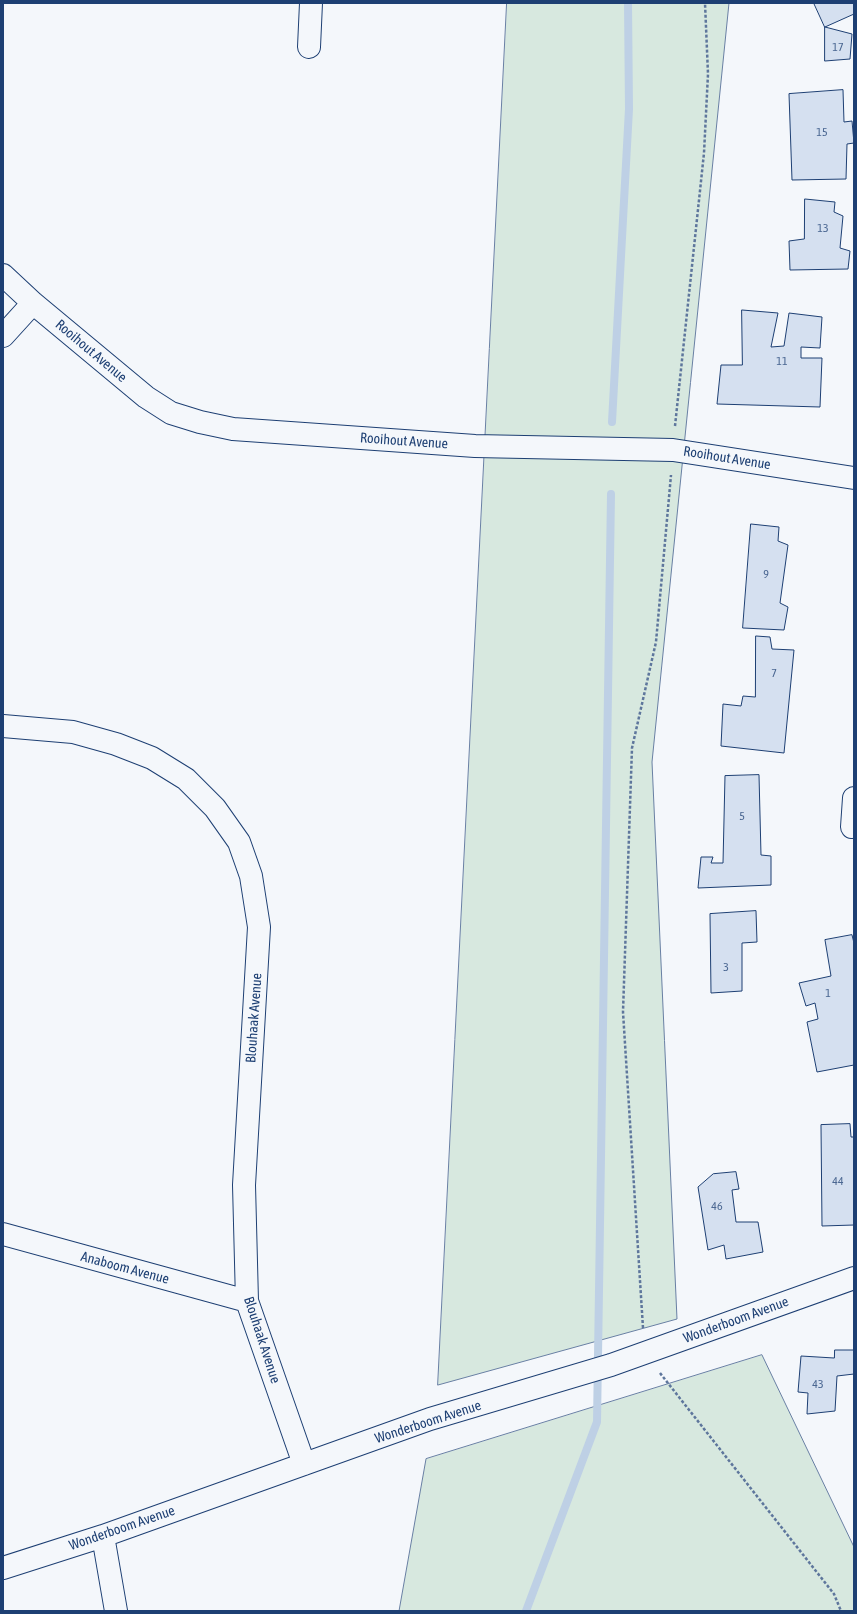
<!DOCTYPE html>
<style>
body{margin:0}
#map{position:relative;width:857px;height:1614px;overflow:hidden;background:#f4f7fb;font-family:"Asap Condensed",sans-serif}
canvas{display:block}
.frame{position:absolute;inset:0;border:4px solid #1d3f73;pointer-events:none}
</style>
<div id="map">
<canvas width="857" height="1614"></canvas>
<div class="frame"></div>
</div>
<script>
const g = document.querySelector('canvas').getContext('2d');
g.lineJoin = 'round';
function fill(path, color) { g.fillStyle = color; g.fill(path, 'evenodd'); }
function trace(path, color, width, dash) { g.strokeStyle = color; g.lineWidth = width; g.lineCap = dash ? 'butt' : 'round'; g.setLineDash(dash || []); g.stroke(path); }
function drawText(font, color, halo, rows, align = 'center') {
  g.font = font + ' "Asap Condensed",sans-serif'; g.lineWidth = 3; g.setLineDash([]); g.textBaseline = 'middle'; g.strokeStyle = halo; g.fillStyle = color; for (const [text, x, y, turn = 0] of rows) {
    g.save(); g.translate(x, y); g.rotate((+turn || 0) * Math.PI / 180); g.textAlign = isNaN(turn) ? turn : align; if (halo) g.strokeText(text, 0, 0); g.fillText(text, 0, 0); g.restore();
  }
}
const green = new Path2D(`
 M 507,3 L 729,3 L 652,762 L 677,1319 L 438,1385 Z
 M 762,1355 L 854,1547 L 854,1611 L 399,1611 L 426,1459 Z`);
const stream = new Path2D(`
 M 612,422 L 629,109 L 628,3
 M 526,1611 L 597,1422 L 611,494`);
const building = new Path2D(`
 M 814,3 L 854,3 L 854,14 L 825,27 Z
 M 825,27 L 852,34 L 850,59 L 825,61 Z
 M 843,90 L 844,122 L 852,121 L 854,143 L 847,144 L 846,179 L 792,180 L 789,94 Z
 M 805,199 L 835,202 L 834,212 L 843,216 L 840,248 L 850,251 L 848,269 L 790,270 L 789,241 L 804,239 Z
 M 742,310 L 778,313 L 771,347 L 784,346 L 789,313 L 822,317 L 820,348 L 801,347 L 801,358 L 822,358 L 820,407 L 717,404 L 721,365 L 742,365 Z
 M 751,524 L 779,527 L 778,541 L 788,545 L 780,603 L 788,607 L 784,630 L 743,628 Z
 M 756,636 L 770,637 L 772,649 L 794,650 L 784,753 L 721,746 L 723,704 L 741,706 L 743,696 L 755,697 Z
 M 759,775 L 761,855 L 771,856 L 771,885 L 698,888 L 701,857 L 713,857 L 711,863 L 723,863 L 725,776 Z
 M 756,911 L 757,942 L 742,943 L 742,991 L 711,993 L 710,914 Z
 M 852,935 L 854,943 L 854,1065 L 817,1072 L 807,1022 L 818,1019 L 815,1003 L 806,1006 L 799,983 L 831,976 L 825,940 Z
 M 850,1124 L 851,1137 L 854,1137 L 854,1225 L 822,1226 L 821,1125 Z
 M 736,1172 L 739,1189 L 732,1190 L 736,1222 L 758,1222 L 763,1252 L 726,1259 L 724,1245 L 708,1250 L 698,1187 L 713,1174 Z
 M 835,1350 L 854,1350 L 854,1374 L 837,1376 L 835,1411 L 807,1414 L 808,1393 L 798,1392 L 801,1356 L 834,1358 Z`);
const path = new Path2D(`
 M 675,426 L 704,153 L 708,74 L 705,3
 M 643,1328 L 623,1012 L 632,748 L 656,642 L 671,475
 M 660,1373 L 834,1594 L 841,1611`);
const minor = new Path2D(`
 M 309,47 L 311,3
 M 3,275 L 33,303 L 146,397 L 171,413 L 200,422 L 233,429 L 475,446 L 673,450 L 854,478
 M 3,336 L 33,303
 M 3,726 L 73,732 L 116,744 L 152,758 L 186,779 L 215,808 L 239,842 L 251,876 L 259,927 L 244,1185 L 247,1301 L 304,1464
 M 852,827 L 854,798
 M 3,1234 L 247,1301
 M 103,1536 L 116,1611
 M 3,1568 L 103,1536 L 430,1419 L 611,1365 L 854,1278`);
const numberNames = [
 ["17",838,47],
 ["15",822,132],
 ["13",823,228],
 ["11",782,361],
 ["9",766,574],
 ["7",774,673],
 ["5",742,816],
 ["3",726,967],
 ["1",828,993],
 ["44",838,1181],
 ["46",717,1206],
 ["43",818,1384]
];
const streetNames = [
 ["Rooihout Avenue",91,351,40],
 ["Rooihout Avenue",404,441,4],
 ["Rooihout Avenue",727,458,9],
 ["Blouhaak Avenue",254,1018,-86],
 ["Anaboom Avenue",125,1268,15],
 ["Wonderboom Avenue",736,1320,-20],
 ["Blouhaak Avenue",262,1340,72],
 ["Wonderboom Avenue",428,1422,-18],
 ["Wonderboom Avenue",122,1528,-19]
];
fill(green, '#d7e8df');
trace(green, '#687fa3', 1);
trace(stream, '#bed0e5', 8);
fill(building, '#d5e0f0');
trace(building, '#1d3f73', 1);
trace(minor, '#1d3f73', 24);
trace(path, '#5e769c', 2.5, [3, 2]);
trace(minor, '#f4f7fb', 22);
drawText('12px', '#4b6792', null, numberNames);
drawText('14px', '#1d3f73', '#f4f7fb', streetNames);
</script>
